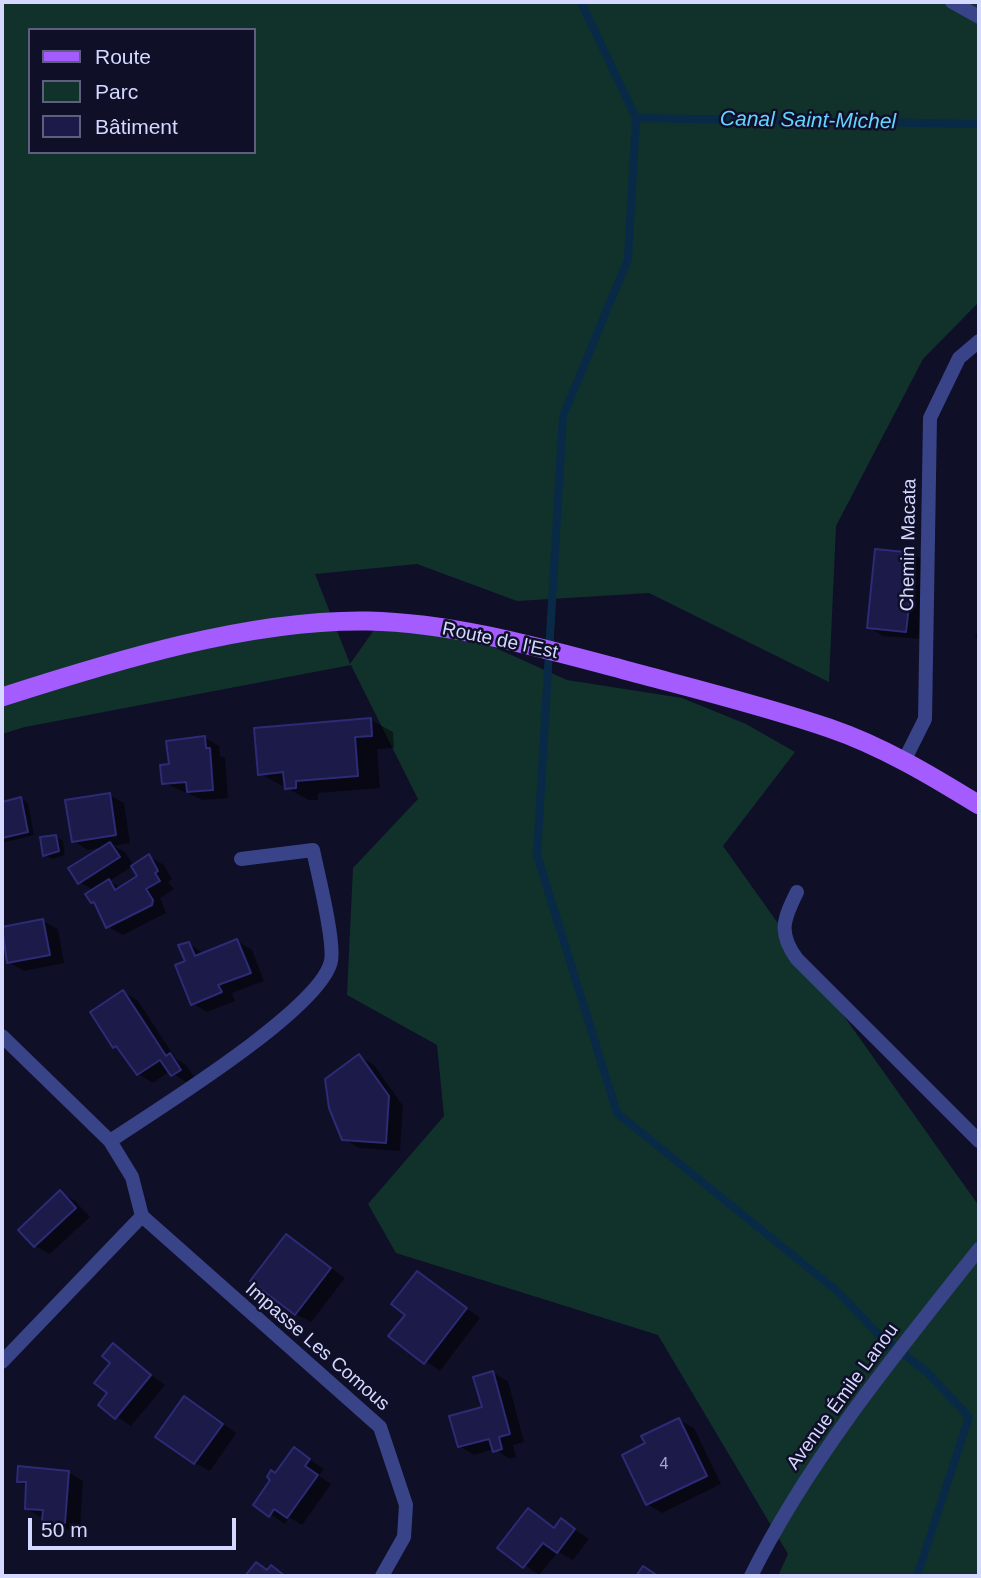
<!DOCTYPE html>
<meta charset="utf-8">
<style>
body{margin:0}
#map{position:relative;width:981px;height:1578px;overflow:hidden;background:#0f0f28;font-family:Arial,sans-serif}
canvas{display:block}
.frame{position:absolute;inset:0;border:4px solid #d5d8ff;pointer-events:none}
.legend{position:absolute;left:28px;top:28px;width:228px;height:126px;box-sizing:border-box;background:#0f0f28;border:2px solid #5e5f7e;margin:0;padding:9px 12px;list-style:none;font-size:21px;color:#d5d8ff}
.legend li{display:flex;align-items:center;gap:14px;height:35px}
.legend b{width:35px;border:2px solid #5e5f7e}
.scale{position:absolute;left:28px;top:1518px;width:208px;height:32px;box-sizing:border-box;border:4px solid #d5d8ff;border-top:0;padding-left:9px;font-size:21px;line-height:24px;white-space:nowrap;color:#d5d8ff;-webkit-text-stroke:5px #0f0f28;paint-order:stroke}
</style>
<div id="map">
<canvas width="981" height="1578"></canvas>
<div class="frame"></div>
<ul class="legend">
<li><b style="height:9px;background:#a55cff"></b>Route</li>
<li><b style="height:19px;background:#11322b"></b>Parc</li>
<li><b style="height:19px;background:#1b1a49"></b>Bâtiment</li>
</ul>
<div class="scale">50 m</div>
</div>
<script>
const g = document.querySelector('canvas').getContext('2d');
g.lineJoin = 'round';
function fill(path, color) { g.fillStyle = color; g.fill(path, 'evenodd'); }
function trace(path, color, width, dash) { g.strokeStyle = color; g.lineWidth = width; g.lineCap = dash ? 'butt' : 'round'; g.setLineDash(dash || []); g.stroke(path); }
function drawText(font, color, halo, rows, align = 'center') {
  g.font = font + ' Arial,sans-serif'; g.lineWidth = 5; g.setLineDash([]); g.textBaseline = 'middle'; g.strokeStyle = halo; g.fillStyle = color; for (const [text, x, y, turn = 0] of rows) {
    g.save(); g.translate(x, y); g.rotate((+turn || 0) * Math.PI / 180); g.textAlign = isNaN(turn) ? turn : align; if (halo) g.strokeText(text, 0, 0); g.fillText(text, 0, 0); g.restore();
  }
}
const green = new Path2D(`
 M 2,2 L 979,2 L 979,302 L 923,359 L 836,526 L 829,682 L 649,593 L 517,601 L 417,564 L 315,574 L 350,664 L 374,630 L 422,627 L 489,645 L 567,680 L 682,698 L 746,724 L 795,752 L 723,846 L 979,1206 L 979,1576 L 778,1576 L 788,1554 L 658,1335 L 396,1253 L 368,1204 L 444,1116 L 437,1045 L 347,995 L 353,868 L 418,799 L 351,665 L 25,727 L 2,734 ZM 30,30 L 254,30 L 254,152 L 30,152 Z`);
const shadow = new Path2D(`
 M 914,554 L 929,563 L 921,639 L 883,636 L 869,627 Z
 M 979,628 L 979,640 L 975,637 Z
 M 371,720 L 393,732 L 394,748 L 377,749 L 380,788 L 318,793 L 318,800 L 309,800 L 260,774 Z
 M 204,737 L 219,746 L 220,756 L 225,758 L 228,798 L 203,800 L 164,783 L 171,766 Z
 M 110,795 L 124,803 L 130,843 L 114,846 L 125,852 L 134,866 L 149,856 L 164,865 L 172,879 L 168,882 L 174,889 L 160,898 L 166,913 L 123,935 L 108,927 L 93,902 L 94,890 L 79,882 L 105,847 L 88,850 L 73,841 ZM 133,866 L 139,877 L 121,888 L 109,881 Z
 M 21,799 L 28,803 L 34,835 L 2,843 L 2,803 Z
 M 56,837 L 63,841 L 65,855 L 52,859 L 45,855 Z
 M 43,921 L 58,929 L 64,963 L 24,971 L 9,962 Z
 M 237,941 L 252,950 L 264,981 L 232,993 L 235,1001 L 207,1012 L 192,1003 L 187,962 L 189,944 L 205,954 Z
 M 123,992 L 138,1001 L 176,1059 L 185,1064 L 195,1078 L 187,1083 L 170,1071 L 153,1083 L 138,1074 L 122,1051 L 114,1046 Z
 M 359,1056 L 374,1065 L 403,1106 L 400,1151 L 359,1148 L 344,1139 Z
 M 60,1192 L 75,1201 L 90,1217 L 50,1254 L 35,1246 L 20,1230 Z
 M 287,1236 L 345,1278 L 311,1322 L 296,1314 Z
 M 417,1273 L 480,1318 L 440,1371 L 391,1336 L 407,1315 Z
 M 113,1346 L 165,1385 L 131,1426 L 100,1405 L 110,1393 Z
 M 493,1373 L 508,1381 L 524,1442 L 513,1445 L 516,1457 L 510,1459 L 494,1449 L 474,1455 L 459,1446 L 484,1408 Z
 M 199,1407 L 236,1433 L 210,1471 L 195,1463 Z
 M 679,1420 L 694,1428 L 721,1484 L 662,1513 L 647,1504 L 647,1444 Z
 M 295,1449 L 324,1469 L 319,1476 L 331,1484 L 302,1525 L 289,1517 L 285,1524 L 255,1504 Z
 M 68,1472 L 83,1481 L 80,1530 L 59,1529 L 26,1508 L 28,1487 L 18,1481 Z
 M 528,1510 L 556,1528 L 562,1521 L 589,1539 L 573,1560 L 558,1552 L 539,1575 L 499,1547 Z`);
const stream = new Path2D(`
 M 581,2 L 636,118 L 628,259 L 563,416 L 537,855 L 617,1113 L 837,1291 L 878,1334 L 927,1372 L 969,1417 L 917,1576
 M 636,118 L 979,124`);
const building = new Path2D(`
 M 875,549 L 915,553 L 906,632 L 867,628 Z
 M 371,718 L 372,736 L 355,737 L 358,776 L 296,781 L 296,788 L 285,789 L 283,772 L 258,775 L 254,728 Z
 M 205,736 L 206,748 L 210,748 L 213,790 L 187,792 L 186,782 L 162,784 L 160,765 L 169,764 L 166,741 Z
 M 110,793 L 116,835 L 72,842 L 65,800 Z
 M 21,797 L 28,832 L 2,838 L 2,802 Z
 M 56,835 L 59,851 L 43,856 L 40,837 Z
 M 110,842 L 120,857 L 78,884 L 68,868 Z
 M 149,854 L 158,871 L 155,873 L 160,881 L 146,889 L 153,900 L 152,905 L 106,928 L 94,902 L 91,903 L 85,894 L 109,879 L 115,890 L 137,876 L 131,866 Z
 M 43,919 L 50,955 L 7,963 L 2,927 Z
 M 237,939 L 251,973 L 218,985 L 222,992 L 191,1005 L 175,965 L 185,961 L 178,945 L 189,942 L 195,956 Z
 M 123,990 L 166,1056 L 170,1053 L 181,1070 L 171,1076 L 160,1060 L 137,1075 L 116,1046 L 113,1048 L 90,1012 Z
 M 359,1054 L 389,1096 L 386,1143 L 342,1140 L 329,1108 L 325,1079 Z
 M 60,1190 L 76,1208 L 34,1247 L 18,1230 Z
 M 286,1234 L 331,1268 L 295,1315 L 250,1281 Z
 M 417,1271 L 467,1308 L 424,1364 L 388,1336 L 405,1315 L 391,1304 Z
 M 113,1343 L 151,1375 L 115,1419 L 98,1405 L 107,1393 L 94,1383 L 110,1363 L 102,1356 Z
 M 493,1371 L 510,1434 L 499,1437 L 502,1449 L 493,1452 L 489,1439 L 458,1447 L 449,1416 L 482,1407 L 473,1377 Z
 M 184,1396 L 223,1424 L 194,1464 L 155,1437 Z
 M 679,1418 L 707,1476 L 646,1505 L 622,1455 L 645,1443 L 641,1436 Z
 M 294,1447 L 310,1459 L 305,1466 L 318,1475 L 287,1518 L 274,1509 L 269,1517 L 253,1505 L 270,1480 L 267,1477 L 271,1470 L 275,1473 Z
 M 18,1466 L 69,1471 L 65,1523 L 42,1521 L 43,1510 L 25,1509 L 26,1482 L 17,1482 Z
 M 528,1508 L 554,1528 L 561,1518 L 575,1529 L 557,1553 L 543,1543 L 523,1568 L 497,1548 Z
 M 256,1562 L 267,1570 L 271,1565 L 285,1576 L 245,1576 Z
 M 643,1566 L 658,1576 L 636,1576 Z`);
const service = new Path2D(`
 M 952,2 L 979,17`);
const minor = new Path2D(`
 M 904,761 L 925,719 L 930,418 L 959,358 L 979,341
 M 797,892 C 783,920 778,933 797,959 L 979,1141
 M 2,1036 L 110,1141 L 132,1177 L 142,1216 L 380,1427 L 406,1505 L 404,1537 L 382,1576
 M 110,1141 C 156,1110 321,1009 331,961 C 335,941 318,874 313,850 L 241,859
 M 2,1362 L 142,1216
 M 751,1576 C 809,1459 898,1351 979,1249`);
const primary = new Path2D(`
 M 2,697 C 114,661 249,619 368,621 C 454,623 538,647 621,669 C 691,688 761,705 829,728 C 882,746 932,776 979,805`);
const numberNames = [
 ["4",664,1465]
];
const streetNames = [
 ["Chemin Macata",909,545,-89],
 ["Route de l'Est",500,641,12],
 ["Impasse Les Comous",317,1347,41],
 ["Avenue Émile Lanou",843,1397,-54]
];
const waterNames = [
 ["Canal Saint-Michel",808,121,1]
];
fill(green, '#11322b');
fill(shadow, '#0007');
trace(stream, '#082a47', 8);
fill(building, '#1b1a49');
trace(building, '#2d2b76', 2);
trace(service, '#384388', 14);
trace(minor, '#384388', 14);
trace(primary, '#a55cff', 19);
drawText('16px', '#a6a8d2', null, numberNames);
drawText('19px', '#d5d8ff', '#0f0f28', streetNames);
drawText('italic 21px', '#63d3ff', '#0f0f28', waterNames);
</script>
